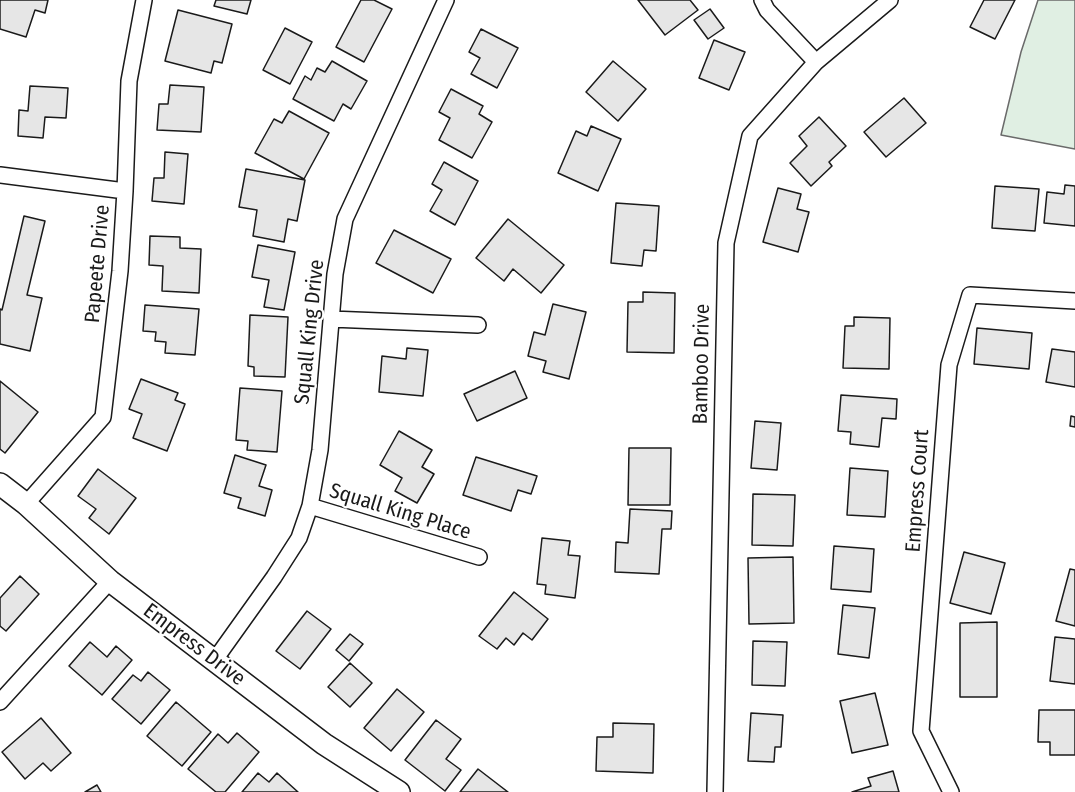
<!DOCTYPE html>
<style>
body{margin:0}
canvas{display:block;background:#fff}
</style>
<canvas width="1075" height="792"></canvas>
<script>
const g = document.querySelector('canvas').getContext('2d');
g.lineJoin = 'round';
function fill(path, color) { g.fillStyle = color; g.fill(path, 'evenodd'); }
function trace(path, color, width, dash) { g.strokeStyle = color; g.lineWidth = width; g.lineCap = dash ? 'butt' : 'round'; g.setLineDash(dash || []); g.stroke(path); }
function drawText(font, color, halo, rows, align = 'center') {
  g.font = font + ' "Fira Sans Condensed",sans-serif'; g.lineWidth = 4.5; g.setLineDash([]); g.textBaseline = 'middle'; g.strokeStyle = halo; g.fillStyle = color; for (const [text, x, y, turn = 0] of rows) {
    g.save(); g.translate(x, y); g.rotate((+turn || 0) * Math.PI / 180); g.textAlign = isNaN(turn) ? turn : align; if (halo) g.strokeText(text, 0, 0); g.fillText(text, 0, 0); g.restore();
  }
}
const green = new Path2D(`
 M 1038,0 L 1075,0 L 1075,149 L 1001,135 L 1021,52 Z`);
const building = new Path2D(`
 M 0,0 L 48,0 L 45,13 L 35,10 L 26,37 L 0,29 Z
 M 216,0 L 251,0 L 247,14 L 214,6 Z
 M 361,0 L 374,0 L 392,9 L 364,62 L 336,47 Z
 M 638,0 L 690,0 L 698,10 L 665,35 Z
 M 984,0 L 1015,0 L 995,39 L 970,27 Z
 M 710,9 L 724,28 L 708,39 L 694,20 Z
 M 178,10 L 232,24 L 222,63 L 214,61 L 211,73 L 165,61 Z
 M 285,28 L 312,42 L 290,84 L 263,70 Z
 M 481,29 L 518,48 L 497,88 L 471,74 L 480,58 L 469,52 Z
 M 714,40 L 745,52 L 729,90 L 699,78 Z
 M 332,61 L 367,81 L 351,109 L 343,104 L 334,121 L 293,99 L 305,76 L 311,80 L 317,68 L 325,72 Z
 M 613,61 L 646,89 L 618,121 L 586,92 Z
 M 170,85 L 204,87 L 201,132 L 157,130 L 159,104 L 168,104 Z
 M 30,86 L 68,88 L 66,118 L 45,117 L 43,138 L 18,136 L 19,110 L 28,111 Z
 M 451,89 L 483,106 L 479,114 L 492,122 L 472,158 L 439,140 L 450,118 L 439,112 Z
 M 904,98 L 926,123 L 886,157 L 864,132 Z
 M 289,111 L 329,133 L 304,179 L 255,153 L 274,119 L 282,123 Z
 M 819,117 L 846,146 L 829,162 L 832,166 L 811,186 L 790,163 L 807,146 L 799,136 Z
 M 591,126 L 621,139 L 598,191 L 558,173 L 576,131 L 587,136 Z
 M 165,152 L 188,154 L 184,204 L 152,201 L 154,178 L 164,178 Z
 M 444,162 L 478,181 L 455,225 L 430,211 L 442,190 L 432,184 Z
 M 246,169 L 305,180 L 297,221 L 288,219 L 284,242 L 253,236 L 257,210 L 239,207 Z
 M 1065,185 L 1075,186 L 1075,226 L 1044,223 L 1047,192 L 1064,194 Z
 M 995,186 L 1039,189 L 1035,231 L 992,228 Z
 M 778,188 L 801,194 L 797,209 L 809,212 L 798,252 L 763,242 Z
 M 616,203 L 659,206 L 656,251 L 644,250 L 642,266 L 611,263 Z
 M 24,216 L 45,221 L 27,295 L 42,298 L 30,351 L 0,344 L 0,309 L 2,310 Z
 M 508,219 L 564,265 L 541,293 L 513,269 L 504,281 L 476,258 Z
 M 394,230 L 451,259 L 433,293 L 376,263 Z
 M 150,236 L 180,237 L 180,248 L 201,249 L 199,293 L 162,291 L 163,266 L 149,265 Z
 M 258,245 L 295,252 L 284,310 L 264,307 L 269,280 L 252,277 Z
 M 643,292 L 675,293 L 674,353 L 627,352 L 628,302 L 643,302 Z
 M 553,304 L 586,312 L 569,379 L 543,372 L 546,361 L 528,356 L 534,332 L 545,335 Z
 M 145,305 L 199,309 L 195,355 L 165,353 L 166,342 L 155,341 L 156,332 L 143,331 Z
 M 250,315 L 288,317 L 285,377 L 254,376 L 254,367 L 248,366 Z
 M 854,317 L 890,318 L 889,369 L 843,368 L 845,326 L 854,326 Z
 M 977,328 L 1032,333 L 1029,369 L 974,364 Z
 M 407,348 L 428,350 L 423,396 L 379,392 L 382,356 L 406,359 Z
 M 1052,349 L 1075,352 L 1075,387 L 1046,382 Z
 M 515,371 L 527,398 L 477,421 L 464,394 Z
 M 141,379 L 178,393 L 175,400 L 185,404 L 167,451 L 133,438 L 142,414 L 129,409 Z
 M 0,381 L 38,412 L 5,453 L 0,449 Z
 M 240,388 L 282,391 L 277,452 L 247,450 L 248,441 L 236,440 Z
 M 841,395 L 897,399 L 896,419 L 882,418 L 879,447 L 850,444 L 851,432 L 838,431 Z
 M 1071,416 L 1075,417 L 1075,427 L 1070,426 Z
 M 755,421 L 781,423 L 777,470 L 751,468 Z
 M 399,431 L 432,450 L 422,467 L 434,474 L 417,503 L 395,491 L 402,478 L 380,465 Z
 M 629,448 L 671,448 L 670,505 L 628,505 Z
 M 235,455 L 266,465 L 259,486 L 272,490 L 265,516 L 238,508 L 241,498 L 224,493 Z
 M 476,457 L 537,476 L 531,494 L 518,490 L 511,511 L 463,495 Z
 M 850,468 L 888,471 L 885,517 L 847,515 Z
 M 98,469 L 136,498 L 109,534 L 89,518 L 96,509 L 78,496 Z
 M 753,494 L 795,495 L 793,546 L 752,545 Z
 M 630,509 L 672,511 L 671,529 L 662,529 L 659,574 L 615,572 L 616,542 L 628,543 Z
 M 542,538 L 570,541 L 568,555 L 580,556 L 575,598 L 545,594 L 546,585 L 537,584 Z
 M 834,546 L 874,549 L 871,592 L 831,589 Z
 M 964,552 L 1005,563 L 991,614 L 950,603 Z
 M 793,557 L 794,623 L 749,624 L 748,558 Z
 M 1070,569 L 1075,570 L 1075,626 L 1056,621 Z
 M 20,576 L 39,594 L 6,631 L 0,626 L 0,598 Z
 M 514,592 L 548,619 L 532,640 L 523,633 L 514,645 L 506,638 L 497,649 L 479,636 Z
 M 843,605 L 875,608 L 869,658 L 838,654 Z
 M 307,611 L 331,629 L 300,669 L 276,651 Z
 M 997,622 L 997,697 L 960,697 L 960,623 Z
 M 350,634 L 363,644 L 349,661 L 336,650 Z
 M 1055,637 L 1075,639 L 1075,684 L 1050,681 Z
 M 753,641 L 787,642 L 785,686 L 752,685 Z
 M 90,642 L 107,657 L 116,646 L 132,660 L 102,695 L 69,666 Z
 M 350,663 L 372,683 L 350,707 L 328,687 Z
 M 148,672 L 170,690 L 141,724 L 112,699 L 133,675 L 141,681 Z
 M 397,689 L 424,712 L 391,751 L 364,728 Z
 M 875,693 L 888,745 L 852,753 L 840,701 Z
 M 176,702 L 211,732 L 182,766 L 147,736 Z
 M 1039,710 L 1075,710 L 1075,755 L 1050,755 L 1050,742 L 1038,742 Z
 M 751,713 L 783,715 L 781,747 L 775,747 L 774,762 L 748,761 Z
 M 41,718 L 71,753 L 51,771 L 43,763 L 25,779 L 2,752 Z
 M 436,720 L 461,739 L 446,759 L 461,770 L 445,791 L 405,760 Z
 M 613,723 L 654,724 L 653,773 L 596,771 L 597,737 L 613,737 Z
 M 237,733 L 259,752 L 225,792 L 216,792 L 188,769 L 218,734 L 228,743 Z
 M 478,769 L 508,792 L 460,792 Z
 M 893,771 L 899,792 L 852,792 L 871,786 L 868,778 Z
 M 258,773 L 269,782 L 277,773 L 298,792 L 242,792 Z
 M 97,785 L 101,792 L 85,792 Z`);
const street = new Path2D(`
 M 762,0 L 767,10 L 816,62
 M 0,175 L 125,191
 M 331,319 L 478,325
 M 26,504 L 103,417 L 120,271 L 125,191 L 129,81 L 144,0
 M 310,506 L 479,557
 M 214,661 L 274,577 L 299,538 L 310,506 L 320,450 L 335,274 L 345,219 L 446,0
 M 0,702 L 110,581
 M 715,792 L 726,243 L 750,136 L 816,62 L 890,0
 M 951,792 L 921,731 L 949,365 L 970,295 L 1075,301`);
const secondary = new Path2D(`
 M 0,484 L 26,504 L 110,581 L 324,744 L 399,792`);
const streetNames = [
 ["Papeete Drive",98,264,-85],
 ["Squall King Drive",310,332,-84],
 ["Bamboo Drive",702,364,-89],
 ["Empress Court",918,491,-86],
 ["Squall King Place",400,512,17],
 ["Empress Drive",194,645,37]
];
fill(green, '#e0efe3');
trace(green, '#6a6a6a', 1.5);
fill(building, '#e6e6e6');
trace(building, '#1a1a1a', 1.5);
trace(street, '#1a1a1a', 18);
trace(secondary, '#1a1a1a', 24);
trace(street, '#fff', 15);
trace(secondary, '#fff', 21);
drawText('21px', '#1a1a1a', '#fff', streetNames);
</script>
